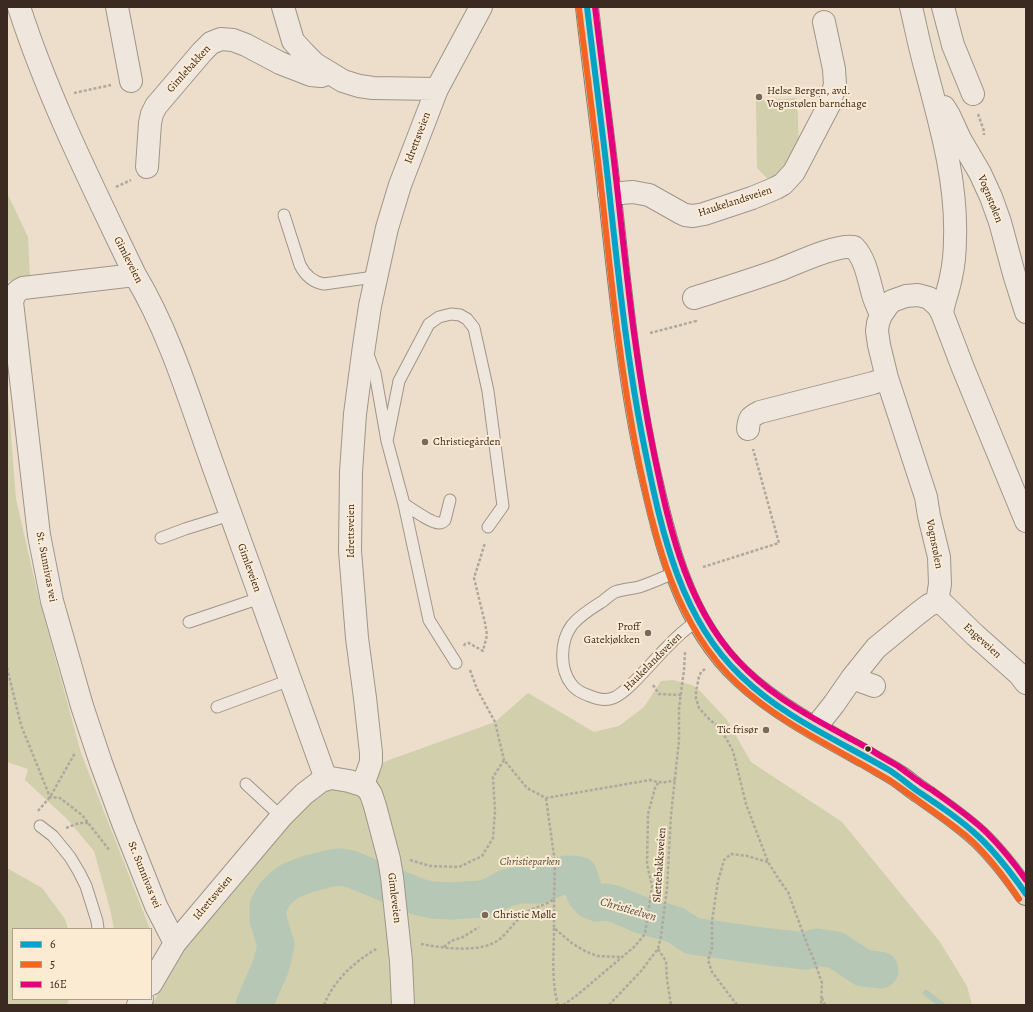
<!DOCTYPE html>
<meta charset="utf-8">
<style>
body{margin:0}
#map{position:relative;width:1033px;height:1012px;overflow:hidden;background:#ecdeca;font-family:Alegreya,serif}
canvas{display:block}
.frame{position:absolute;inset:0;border:8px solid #3b2a21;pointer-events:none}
.legend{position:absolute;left:12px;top:928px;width:140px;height:72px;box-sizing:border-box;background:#fcebd3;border:1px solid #af9e8c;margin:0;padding:5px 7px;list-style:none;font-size:12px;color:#3b2a21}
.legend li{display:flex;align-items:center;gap:8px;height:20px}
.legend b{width:20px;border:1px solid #af9e8c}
</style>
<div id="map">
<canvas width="1033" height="1012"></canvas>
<div class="frame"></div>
<ul class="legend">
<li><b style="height:5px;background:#03a3c5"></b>6</li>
<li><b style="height:5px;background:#f26522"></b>5</li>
<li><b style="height:5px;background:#e5007d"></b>16E</li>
</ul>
</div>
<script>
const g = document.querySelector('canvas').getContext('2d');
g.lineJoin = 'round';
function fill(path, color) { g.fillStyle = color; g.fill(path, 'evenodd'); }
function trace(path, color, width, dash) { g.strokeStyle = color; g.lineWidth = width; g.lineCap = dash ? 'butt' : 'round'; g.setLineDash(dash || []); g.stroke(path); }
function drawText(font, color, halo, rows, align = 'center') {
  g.font = font + ' Alegreya,serif'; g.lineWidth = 4; g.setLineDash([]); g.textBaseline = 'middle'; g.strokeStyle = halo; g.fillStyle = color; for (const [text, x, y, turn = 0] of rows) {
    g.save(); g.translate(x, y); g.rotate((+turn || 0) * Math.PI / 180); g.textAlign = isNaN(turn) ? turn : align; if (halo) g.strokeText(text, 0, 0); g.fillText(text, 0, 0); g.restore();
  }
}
const green = new Path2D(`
 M 797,98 L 799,148 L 775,180 L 767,178 L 757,168 L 756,101 Z
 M 7,193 L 28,237 L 30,278 L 7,281 Z
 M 7,384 L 16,499 L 37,591 L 81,753 L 150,929 L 114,929 L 110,909 L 94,851 L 68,820 L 25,780 L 28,769 L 7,762 Z
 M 673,680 L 692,685 L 700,691 L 727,720 L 751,762 L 842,822 L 940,942 L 967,986 L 972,1005 L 152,1005 L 182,947 L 318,790 L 389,760 L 495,722 L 528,693 L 594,732 L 619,726 L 644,707 L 661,681 Z
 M 7,868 L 42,888 L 65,919 L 68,929 L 13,929 L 13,999 L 69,999 L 67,1005 L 7,1005 Z`);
const stream = new Path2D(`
 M 926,993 L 942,1005`);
const river = new Path2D(`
 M 254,1005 L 271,966 L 276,945 L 268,919 L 268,906 L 275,894 L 282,887 L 290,881 L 308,874 L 331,868 L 341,867 L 351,869 L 419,897 L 432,900 L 451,901 L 481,899 L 492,896 L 506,888 L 521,885 L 540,885 L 566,874 L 574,874 L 579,875 L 585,894 L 590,900 L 597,903 L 606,902 L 615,904 L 641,915 L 676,925 L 692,936 L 770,947 L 806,951 L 817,947 L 836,950 L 863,968 L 880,970`);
const path = new Path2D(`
 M 74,93 L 111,85
 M 978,114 L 984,131 L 984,135
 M 116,187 L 131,180
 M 650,333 L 696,321 L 695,319
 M 703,567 L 779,543 L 753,449
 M 464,646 L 465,644 L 469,643 L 483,651 L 487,635 L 485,623 L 474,578 L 485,543
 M 7,668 L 21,725 L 50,797 L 60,798 L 82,815 L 110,851
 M 705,669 L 701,672 L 699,677 L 696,691 L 696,699 L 699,708 L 710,720 L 719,727 L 727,740 L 733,751 L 746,804 L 768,862 L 778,878 L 788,892 L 807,944 L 814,960 L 822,983 L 821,1005
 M 470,670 L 477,689 L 495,722 L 504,760
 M 653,685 L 659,694 L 681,695
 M 546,798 L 555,863 L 554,899
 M 38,811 L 50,797 L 75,753
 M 66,828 L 79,823 L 88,823
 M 410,860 L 430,866 L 459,867 L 482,856 L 493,838 L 495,811 L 493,777 L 504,760 L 527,788 L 546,798 L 650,780 C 660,783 664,783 675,780
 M 554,928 C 554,953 551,981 558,1005
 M 421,944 C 443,948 481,954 500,939 C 509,931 515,921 524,914 C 533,907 545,906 554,899 L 554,928 L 573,944 L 585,951 L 597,956 L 622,957
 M 444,947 L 451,941 L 463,937 L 479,927
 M 658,949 L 666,961 L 667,979 L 671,1005
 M 822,998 L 825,1005
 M 324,1005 C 334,980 355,961 378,948
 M 563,1005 L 576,996 L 634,947 L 645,934 L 652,886 L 647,864 L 648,814 L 655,788 L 658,783
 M 609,1005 L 642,970 L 650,959 L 658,949 L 661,936 L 667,888 L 671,815 L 679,741 L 679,708 L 684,670 L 685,652
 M 737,1005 L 712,972 L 708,960 L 712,948 L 712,921 L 718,881 L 724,860 L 731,854 L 747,856 L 768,862`);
const lane = new Path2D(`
 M 284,215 L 300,265 C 305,275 312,282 324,284 L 367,278 L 377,277
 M 367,352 L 375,373 L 387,441 L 404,504 L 429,620 L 456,663
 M 387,441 L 399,381 L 429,324 L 439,317 L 451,314 L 460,315 L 467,319 L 474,328 L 488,391 L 503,506 L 488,527
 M 404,504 C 412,509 431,523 439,523 C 443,523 443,522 445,520 L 450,500
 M 161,538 L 185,529 L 230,515
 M 676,572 C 664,577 652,583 639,587 C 631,589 623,589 615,592 C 611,594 607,598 603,601 C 592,608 580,615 572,625 C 560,641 559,669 572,685 C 576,690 584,694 590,696 C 597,699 606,701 613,698 C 628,693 655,658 668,646 C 677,636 687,628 698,620
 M 189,622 L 260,598
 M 217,707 L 290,680
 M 246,784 L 273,809 L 282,816
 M 40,826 L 53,836 L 70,857 L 79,872 L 86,886 L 97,921 L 98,929`);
const street = new Path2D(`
 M 19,7 C 49,100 93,187 135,275 C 171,335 191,405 215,471 C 252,574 289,677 326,779
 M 117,7 L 131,81
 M 283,7 L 293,41 L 304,53 L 315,64 L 343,81 L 359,86 L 373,88 L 437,89
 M 911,7 C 916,28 920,49 926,70 C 940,123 957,181 955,238 C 955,251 954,264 951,277 C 949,289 944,300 942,313
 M 943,7 L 953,45 L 973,94
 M 944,107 L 949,115 L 960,139 L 980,173 L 991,197 L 1000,222 L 1014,274 L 1026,312
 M 147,167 L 150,123 L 152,114 L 156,106 L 202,52 L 211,43 L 221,39 L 233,40 L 246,45 L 280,63 L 311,75 L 321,76 L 330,73
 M 609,194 L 633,192 L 649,195 L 681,213 L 685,215 L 693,216 L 704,214 L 752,198 L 776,188 L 783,184 L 794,172 L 829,105 L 835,85 L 834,69 L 824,22
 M 135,275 L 23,288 C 16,291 14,295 12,302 L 39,535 L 52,601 L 82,706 L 101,763 L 123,823 L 156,906 L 175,943
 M 694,298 C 722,289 751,280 779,270 C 797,263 836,244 854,247 C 865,259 868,276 872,291 C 874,300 878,307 881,315
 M 748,429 C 749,418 750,417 760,412 L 873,383 L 887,378
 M 937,602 L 940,584 L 939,557 L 929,516 L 926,497 L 887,378 L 879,345 L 877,331 L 878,323 L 881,315 L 888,305 L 892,301 L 906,296 L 918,295 L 929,298 L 938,306 L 942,313 L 963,368 L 1026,521
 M 937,602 L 943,604 L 975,635 L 1019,674 L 1026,683
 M 852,678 L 874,686
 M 815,728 L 834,704 L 852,678 L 876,648 L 916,615 L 929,605 L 937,602
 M 362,785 L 365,779 L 371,762 L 371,753 L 365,698 L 357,638 L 350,551 L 351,472 L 355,414 L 364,346 L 370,306 L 387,228 L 400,185 L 437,89 L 481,7
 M 151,984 L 175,943 L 282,816 L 304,794 L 321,781 L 331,778 L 349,781 L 362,785 L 367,788 L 371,794 L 375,806 L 389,859 L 392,877 L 401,961 L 403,1005
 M 138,1005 L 142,999`);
const primary = new Path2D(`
 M 587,7 C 594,70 603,134 610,197 C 620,289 629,381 649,471 C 666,545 684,623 741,676 C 776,709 824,734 866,757 C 877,764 888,769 898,776 C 906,781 912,787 920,792 C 940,806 961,820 979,837 C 997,854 1012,874 1026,894`);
const bus1 = new Path2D(`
 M 587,7 C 595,74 604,141 611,208 C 620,291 629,374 646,455 C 662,534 681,619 741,676 C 783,717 839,741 889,770 C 900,777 909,785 919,792 C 940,806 961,820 979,837 C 997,854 1012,874 1026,894`);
const bus2 = new Path2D(`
 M 579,8 C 587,73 596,139 603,204 C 612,289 621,374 638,458 C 655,538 675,626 738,684 C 781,724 836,748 886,778 C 895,783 903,790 912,796 C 932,811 953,824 972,841 C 990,858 1005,878 1019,899`);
const bus3 = new Path2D(`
 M 595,7 C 603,73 612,139 619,205 C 628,288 637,371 654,454 C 670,531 688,615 748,671 C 783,705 828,726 871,750 C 880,756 889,761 898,766 C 909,774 920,783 932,790 C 950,803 969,816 986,832 C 1001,847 1014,863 1026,880`);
const markers = [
 [759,97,4,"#79695c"],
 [425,442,4,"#79695c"],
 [648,633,4,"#79695c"],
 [766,730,4,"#79695c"],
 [868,749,3.5,"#3b2a21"],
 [485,915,4,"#79695c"]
];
const streetNames = [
 ["Gimlebakken",189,69,-48],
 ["Idrettsveien",418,138,-69],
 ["Vognstølen",990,199,68],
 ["Haukelandsveien",735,202,-18],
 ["Gimleveien",128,260,63],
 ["Idrettsveien",351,531,-90],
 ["Vognstølen",934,544,79],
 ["St. Sunnivas vei",46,567,79],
 ["Gimleveien",249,568,70],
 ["Engeveien",982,641,42],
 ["Haukelandsveien",653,662,-45],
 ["Slettebakksveien",660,865,-86],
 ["St. Sunnivas vei",144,875,68],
 ["Idrettsveien",213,898,-50],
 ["Gimleveien",394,898,83]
];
const poiNames = [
 ["Helse Bergen, avd.",767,91],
 ["Vognstølen barnehage",767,104],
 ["Christiegården",433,442],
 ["Proff",640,627,"right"],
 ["Gatekjøkken",640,640,"right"],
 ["Tic frisør",758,730,"right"],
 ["Christie Mølle",493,915]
];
const parkNames = [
 ["Christieparken",530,862]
];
const waterNames = [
 ["Christieelven",628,910,16]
];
fill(green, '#d1cfac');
trace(stream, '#b6c7b5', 6);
trace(river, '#b6c7b5', 37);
trace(lane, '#9f9589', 13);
trace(street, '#9f9589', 24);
trace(primary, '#867d71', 24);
trace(path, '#afa89f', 2.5, [3, 2]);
trace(lane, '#efe7dd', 11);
trace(street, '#efe7dd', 22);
trace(primary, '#e2d7c7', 22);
trace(bus1, '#03a3c5', 6);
trace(bus2, '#f26522', 6);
trace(bus3, '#e5007d', 6);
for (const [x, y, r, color] of markers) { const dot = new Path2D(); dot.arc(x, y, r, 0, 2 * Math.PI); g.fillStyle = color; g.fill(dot); trace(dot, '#fcebd3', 1.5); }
drawText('11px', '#3b2a21', '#fcebd3', streetNames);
drawText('11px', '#3b2a21', '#fcebd3', poiNames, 'left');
drawText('italic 11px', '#5b503e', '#fcebd3', parkNames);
drawText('italic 12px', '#544f44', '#fcebd3', waterNames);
</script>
